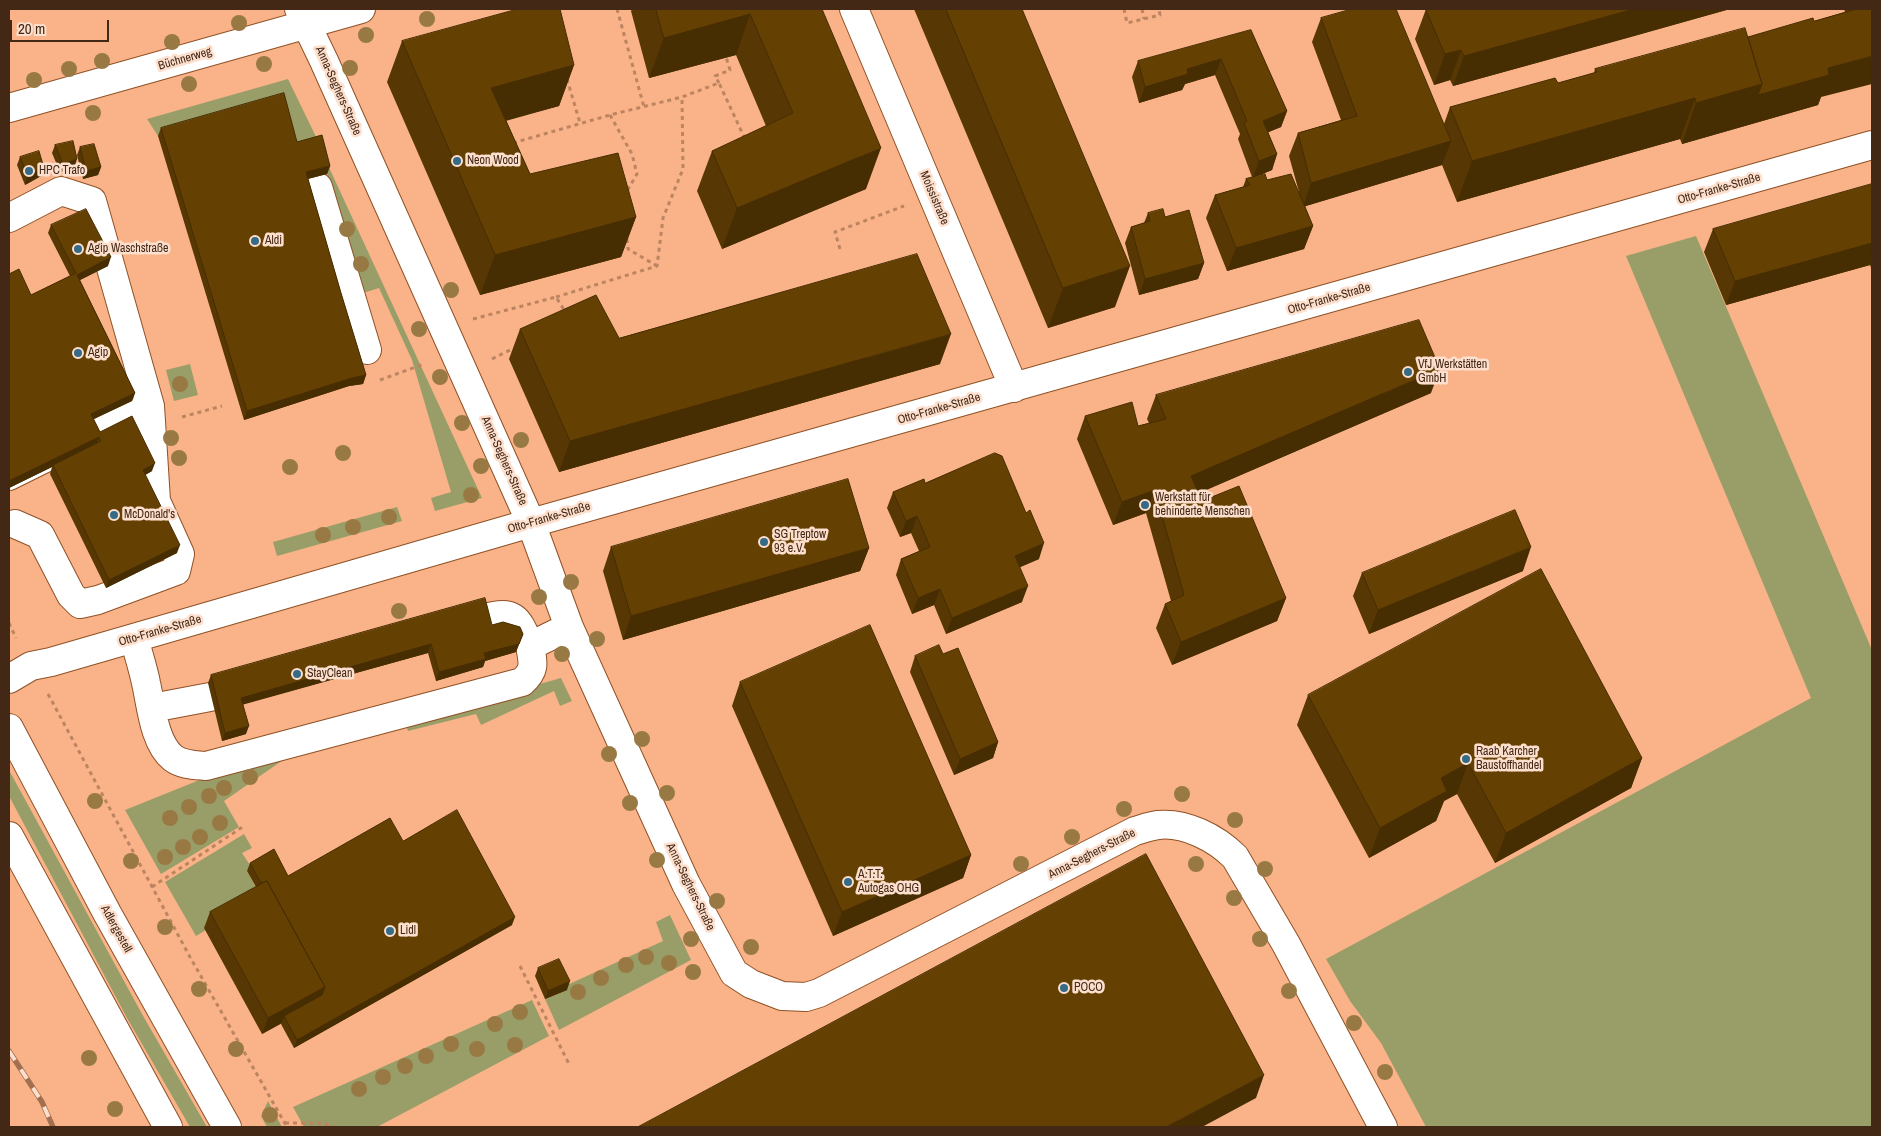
<!DOCTYPE html>
<meta charset="utf-8">
<style>
body{margin:0}
#map{position:relative;width:1881px;height:1136px;overflow:hidden;background:#fab388;font-family:"Archivo Narrow",sans-serif}
canvas{display:block}
.frame{position:absolute;inset:0;border:10px solid #432816;pointer-events:none}
.scale{position:absolute;left:10px;top:20px;width:99px;height:22px;box-sizing:border-box;border:2px solid #432816;border-top:0;padding-left:6px;font-size:15px;line-height:18px;white-space:nowrap;color:#432816;-webkit-text-stroke:4px #fddfce;paint-order:stroke}
</style>
<div id="map">
<canvas width="1881" height="1136"></canvas>
<div class="frame"></div>
<div class="scale">20 m</div>
</div>
<script>
const g = document.querySelector('canvas').getContext('2d');
g.lineJoin = 'round';
function fill(path, color) { g.fillStyle = color; g.fill(path, 'evenodd'); }
function trace(path, color, width, dash) { g.strokeStyle = color; g.lineWidth = width; g.lineCap = dash ? 'butt' : 'round'; g.setLineDash(dash || []); g.stroke(path); }
function drawText(font, color, halo, rows, align = 'center') {
  g.font = font + ' "Archivo Narrow",sans-serif'; g.lineWidth = 5; g.setLineDash([]); g.textBaseline = 'middle'; g.strokeStyle = halo; g.fillStyle = color; for (const [text, x, y, turn = 0] of rows) {
    g.save(); g.translate(x, y); g.rotate((+turn || 0) * Math.PI / 180); g.textAlign = isNaN(turn) ? turn : align; if (halo) g.strokeText(text, 0, 0); g.fillText(text, 0, 0); g.restore();
  }
}
const green = new Path2D(`
 M 288,79 L 319,143 L 294,150 L 281,102 L 158,136 L 147,119 Z
 M 320,148 L 482,498 L 435,511 L 431,498 L 451,492 L 412,360 L 379,288 L 360,294 Z
 M 1696,236 L 1872,650 L 1872,1127 L 1426,1127 L 1381,1043 L 1350,1001 L 1326,959 L 1811,698 L 1626,256 Z
 M 190,364 L 198,395 L 174,401 L 166,370 Z
 M 397,507 L 402,521 L 277,556 L 273,542 Z
 M 561,678 L 572,701 L 560,706 L 554,691 L 481,725 L 476,714 L 408,731 L 405,722 Z
 M 296,751 L 224,801 L 239,827 L 161,874 L 125,810 L 207,777 Z
 M 9,770 L 142,1014 L 207,1127 L 190,1127 L 127,1018 L 9,796 Z
 M 244,834 L 252,848 L 242,853 L 252,868 L 247,871 L 261,897 L 205,928 L 206,930 L 196,936 L 165,882 Z
 M 670,915 L 691,960 L 559,1030 L 545,999 L 566,990 L 565,986 L 663,941 L 656,922 Z
 M 532,1000 L 549,1036 L 377,1127 L 304,1127 L 293,1107 Z
 M 268,1101 L 282,1127 L 267,1127 L 261,1116 Z`);
const path = new Path2D(`
 M 617,9 L 644,107
 M 1124,9 L 1127,23 L 1160,15 L 1159,9
 M 1142,9 L 1144,19
 M 567,79 L 580,123
 M 719,83 L 715,76 L 730,70 L 726,57
 M 610,115 L 632,154 L 637,174 L 627,191
 M 513,143 L 610,115 L 682,97 L 719,83 L 745,139
 M 627,239 L 628,249 L 657,266
 M 840,249 L 835,232 L 904,206
 M 556,297 L 657,266 L 663,218 L 683,169 L 682,97
 M 473,319 L 556,297 L 566,313
 M 492,359 L 514,348
 M 380,380 L 424,364
 M 182,417 L 222,406
 M 9,623 L 16,638
 M 48,694 L 190,957 L 287,1127
 M 152,887 L 244,826
 M 520,966 L 570,1066
 M 285,1123 L 322,1123 L 335,1127`);
const minor = new Path2D(`
 M 299,9 L 324,61 L 531,523 L 569,627 L 686,884 L 734,973 L 751,984 L 782,996 L 806,997 L 819,993 L 1135,831 C 1142,829 1150,826 1158,825 C 1185,822 1216,838 1235,857 L 1286,944 L 1383,1127
 M 854,9 L 1014,388
 M 9,108 L 361,9
 M 318,187 L 367,350
 M 9,218 L 61,191 L 92,201 L 150,406 L 156,501 L 180,554 L 176,571 L 98,600 L 80,604 L 71,595 L 40,535 L 15,524
 M 9,476 L 150,406
 M 485,618 C 516,609 518,620 530,646
 M 134,638 C 138,653 143,668 146,683 C 151,705 154,743 173,758 C 182,765 195,765 206,766 L 522,682 C 536,670 533,662 530,646 L 569,627
 M 9,679 L 31,666 L 51,662 L 531,523 L 1872,145
 M 152,708 L 210,697`);
const major = new Path2D(`
 M 9,728 L 107,913 L 227,1127
 M 9,836 L 168,1127`);
const rail = new Path2D(`
 M 9,1051 L 42,1102 L 53,1127`);
const trees = [
 [427,19],
 [239,23],
 [366,35],
 [172,42],
 [102,61],
 [264,64],
 [350,68],
 [69,69],
 [34,80],
 [189,84],
 [93,113],
 [347,229],
 [361,264],
 [451,290],
 [419,329],
 [440,377],
 [180,384],
 [462,423],
 [171,438],
 [521,440],
 [343,453],
 [179,458],
 [481,466],
 [290,467],
 [471,495],
 [389,517],
 [353,527],
 [323,535],
 [571,582],
 [539,597],
 [399,611],
 [597,639],
 [562,654],
 [642,739],
 [609,754],
 [250,777],
 [224,788],
 [667,793],
 [1182,794],
 [209,796],
 [95,801],
 [630,803],
 [189,807],
 [1124,809],
 [170,818],
 [1235,820],
 [220,823],
 [200,837],
 [1072,837],
 [183,847],
 [165,857],
 [657,860],
 [131,861],
 [1021,864],
 [1196,864],
 [1265,869],
 [1234,898],
 [717,901],
 [165,927],
 [691,939],
 [1260,939],
 [751,947],
 [646,957],
 [669,963],
 [626,965],
 [693,972],
 [601,978],
 [199,989],
 [1289,991],
 [578,992],
 [520,1012],
 [1354,1023],
 [495,1024],
 [451,1044],
 [515,1045],
 [236,1049],
 [477,1049],
 [426,1056],
 [89,1058],
 [405,1066],
 [1385,1072],
 [383,1077],
 [359,1089],
 [115,1109],
 [270,1115]
];
const wall = new Path2D(`
 M 632,9 L 822,9 L 866,189 L 722,249 L 697,191 L 712,151 L 766,126 L 736,55 L 649,78 L 631,11 Z
 M 914,9 L 1022,9 L 1115,307 L 1048,328 Z
 M 1426,9 L 1730,9 L 1453,86 L 1450,80 L 1434,85 L 1415,39 Z
 M 1844,9 L 1872,9 L 1821,97 L 1818,105 L 1682,144 L 1680,139 L 1457,202 L 1442,165 L 1305,206 L 1313,226 L 1304,249 L 1227,271 L 1206,218 L 1215,195 L 1243,187 L 1246,179 L 1252,177 L 1238,139 L 1240,134 L 1215,75 L 1185,84 L 1182,90 L 1139,103 L 1132,77 L 1138,61 L 1251,30 L 1287,111 L 1281,127 L 1268,132 L 1277,154 L 1272,170 L 1257,176 L 1299,192 L 1289,156 L 1298,133 L 1341,120 L 1312,42 L 1321,18 L 1444,124 L 1450,107 L 1558,83 L 1594,73 L 1595,69 L 1748,37 L 1814,21 L 1845,12 Z
 M 402,41 L 574,65 L 559,106 L 506,120 L 530,174 L 636,217 L 621,257 L 480,295 L 387,82 Z
 M 161,128 L 297,142 L 330,166 L 327,174 L 308,179 L 341,293 L 366,375 L 363,384 L 349,386 L 244,420 L 158,136 Z
 M 55,145 L 74,168 L 60,172 L 52,153 Z
 M 80,147 L 101,167 L 98,175 L 83,179 L 77,155 Z
 M 20,157 L 44,168 L 41,176 L 25,185 L 17,165 Z
 M 1872,184 L 1872,270 L 1870,265 L 1726,305 L 1704,252 L 1713,229 Z
 M 1148,213 L 1165,217 L 1204,263 L 1198,279 L 1139,295 L 1125,243 L 1131,227 L 1144,223 Z
 M 51,225 L 108,266 L 80,280 L 135,393 L 132,401 L 93,419 L 100,432 L 152,471 L 145,475 L 177,553 L 106,588 L 50,474 L 52,467 L 9,488 L 9,274 L 31,295 L 70,276 L 48,233 Z
 M 520,329 L 619,338 L 940,364 L 559,472 L 509,359 Z
 M 1431,393 L 1199,493 L 1202,501 L 1286,598 L 1277,621 L 1172,665 L 1156,628 L 1165,604 L 1171,601 L 1146,513 L 1113,525 L 1077,439 L 1085,416 L 1138,426 L 1149,423 L 1147,419 L 1156,395 Z
 M 925,483 L 1039,559 L 1020,567 L 1022,602 L 946,634 L 934,605 L 912,614 L 896,575 L 901,559 L 919,551 L 911,533 L 900,537 L 887,508 L 893,492 Z
 M 611,547 L 869,548 L 860,571 L 623,640 L 603,571 Z
 M 1523,571 L 1369,634 L 1353,596 L 1362,573 Z
 M 492,625 L 523,634 L 516,652 L 485,661 L 483,667 L 436,681 L 428,653 L 243,704 L 246,734 L 222,741 L 208,683 L 211,675 Z
 M 943,654 L 998,742 L 993,758 L 954,775 L 910,672 L 915,656 Z
 M 740,682 L 971,855 L 963,878 L 833,936 L 732,706 Z
 M 1308,695 L 1642,758 L 1631,788 L 1495,863 L 1457,794 L 1444,801 L 1436,821 L 1369,858 L 1297,725 Z
 M 403,841 L 512,925 L 294,1048 L 281,1024 L 282,1023 L 262,1034 L 204,928 L 210,912 L 256,887 L 247,871 L 250,863 L 288,876 Z
 M 538,968 L 567,990 L 545,999 L 535,976 Z`);
const shadedWall = new Path2D(`
 M 1634,9 L 1641,9 L 1631,37 L 1453,86 L 1464,56 Z
 M 1641,9 L 1730,9 L 1631,37 Z
 M 750,14 L 736,55 L 649,78 L 664,38 Z
 M 1461,50 L 1450,80 L 1434,85 L 1445,54 Z
 M 1872,56 L 1872,84 L 1821,97 L 1818,105 L 1682,144 L 1696,103 L 1762,84 L 1828,68 Z
 M 1221,59 L 1215,75 L 1185,84 L 1182,90 L 1139,103 L 1145,87 L 1187,69 Z
 M 574,65 L 559,106 L 477,129 L 491,88 Z
 M 1695,98 L 1680,139 L 1457,202 L 1472,161 Z
 M 1287,111 L 1281,127 L 1257,137 L 1263,121 Z
 M 1451,141 L 1442,165 L 1303,207 L 1311,183 Z
 M 881,148 L 866,189 L 722,249 L 737,208 Z
 M 1277,154 L 1272,170 L 1253,178 L 1259,161 Z
 M 77,159 L 74,168 L 60,172 L 63,164 Z
 M 330,166 L 327,174 L 303,180 L 306,172 Z
 M 101,167 L 98,175 L 83,179 L 86,171 Z
 M 44,168 L 41,176 L 25,185 L 28,176 Z
 M 636,217 L 621,257 L 480,295 L 495,255 Z
 M 1313,226 L 1304,249 L 1227,271 L 1236,248 Z
 M 1872,243 L 1872,258 L 1870,265 L 1726,305 L 1735,281 Z
 M 111,257 L 108,266 L 74,283 L 77,275 Z
 M 1204,263 L 1198,279 L 1139,295 L 1145,279 Z
 M 1130,266 L 1115,307 L 1048,328 L 1063,288 Z
 M 951,334 L 940,364 L 559,472 L 570,441 Z
 M 1440,369 L 1431,393 L 1183,500 L 1191,476 Z
 M 366,375 L 363,384 L 349,386 L 244,420 L 247,411 L 352,378 Z
 M 135,393 L 132,401 L 88,422 L 91,414 Z
 M 99,437 L 96,445 L 53,465 L 52,467 L 9,488 L 9,481 Z
 M 155,463 L 152,471 L 140,478 L 143,470 Z
 M 1155,490 L 1146,513 L 1113,525 L 1122,502 Z
 M 917,516 L 911,533 L 900,537 L 906,521 Z
 M 1044,543 L 1039,559 L 1009,572 L 1015,556 Z
 M 180,545 L 177,553 L 106,588 L 109,580 Z
 M 1531,547 L 1523,571 L 1369,634 L 1378,610 Z
 M 869,548 L 860,571 L 623,640 L 631,616 Z
 M 1028,586 L 1022,602 L 946,634 L 952,618 Z
 M 940,589 L 934,605 L 912,614 L 918,598 Z
 M 1286,598 L 1277,621 L 1172,665 L 1181,642 Z
 M 523,634 L 516,652 L 485,661 L 483,667 L 436,681 L 439,672 L 484,653 Z
 M 431,644 L 428,653 L 238,706 L 241,698 Z
 M 249,726 L 246,734 L 222,741 L 225,733 Z
 M 998,742 L 993,758 L 954,775 L 960,759 Z
 M 1642,758 L 1631,788 L 1495,863 L 1506,833 Z
 M 1468,763 L 1457,794 L 1444,801 L 1436,821 L 1369,858 L 1380,828 L 1441,778 Z
 M 971,855 L 963,878 L 833,936 L 842,912 Z
 M 515,917 L 512,925 L 294,1048 L 297,1040 Z
 M 570,981 L 567,990 L 545,999 L 548,991 Z
 M 325,987 L 319,1003 L 284,1016 L 282,1023 L 262,1034 L 268,1018 Z
 M 1264,1075 L 1256,1098 L 1202,1127 L 1166,1127 Z`);
const building = new Path2D(`
 M 518,9 L 560,9 L 574,65 L 491,88 L 530,174 L 618,153 L 636,217 L 495,255 L 402,41 Z
 M 656,9 L 822,9 L 881,148 L 737,208 L 712,151 L 793,113 L 750,14 L 664,38 Z
 M 946,9 L 1022,9 L 1130,266 L 1063,288 Z
 M 1352,9 L 1396,9 L 1451,141 L 1311,183 L 1298,133 L 1357,116 L 1321,18 Z
 M 1426,9 L 1634,9 L 1464,56 L 1461,50 L 1445,54 Z
 M 1857,9 L 1872,9 L 1872,56 L 1828,68 L 1829,75 L 1758,95 L 1762,84 L 1748,37 L 1813,18 L 1814,21 Z
 M 1745,28 L 1762,84 L 1696,103 L 1695,98 L 1472,161 L 1450,107 L 1555,78 L 1558,83 L 1597,72 L 1595,69 Z
 M 1251,30 L 1287,111 L 1263,121 L 1277,154 L 1259,161 L 1244,123 L 1247,121 L 1221,59 L 1187,69 L 1188,74 L 1145,87 L 1138,61 Z
 M 284,93 L 297,142 L 322,135 L 330,166 L 306,172 L 341,293 L 366,375 L 352,378 L 247,411 L 161,128 Z
 M 73,141 L 77,159 L 63,164 L 55,145 Z
 M 94,144 L 101,167 L 86,171 L 80,147 Z
 M 39,151 L 44,168 L 28,176 L 20,157 Z
 M 1265,174 L 1267,180 L 1291,174 L 1313,226 L 1236,248 L 1215,195 L 1250,185 L 1246,179 Z
 M 1872,184 L 1872,243 L 1735,281 L 1713,229 Z
 M 86,209 L 111,257 L 77,275 L 135,393 L 91,414 L 100,432 L 132,416 L 155,463 L 143,470 L 180,545 L 109,580 L 53,465 L 101,441 L 99,437 L 9,481 L 9,274 L 19,269 L 31,295 L 76,273 L 51,225 Z
 M 1163,209 L 1165,217 L 1189,210 L 1204,263 L 1145,279 L 1131,227 L 1150,221 L 1148,213 Z
 M 917,254 L 951,334 L 570,441 L 520,329 L 596,295 L 619,338 Z
 M 1419,320 L 1440,369 L 1191,476 L 1202,501 L 1239,486 L 1286,598 L 1181,642 L 1165,604 L 1184,595 L 1155,490 L 1122,502 L 1085,416 L 1132,402 L 1138,426 L 1166,419 L 1156,395 Z
 M 995,453 L 1002,456 L 1026,513 L 1030,510 L 1044,543 L 1015,556 L 1028,586 L 952,618 L 940,589 L 918,598 L 901,559 L 930,547 L 917,516 L 906,521 L 893,492 L 924,479 L 925,483 Z
 M 848,479 L 869,548 L 631,616 L 611,547 Z
 M 1515,510 L 1531,547 L 1378,610 L 1362,573 Z
 M 1541,569 L 1642,758 L 1506,833 L 1468,763 L 1441,778 L 1447,791 L 1380,828 L 1308,695 Z
 M 485,598 L 492,625 L 503,622 L 520,627 L 523,634 L 519,644 L 484,653 L 486,659 L 439,672 L 431,644 L 241,698 L 249,726 L 225,733 L 211,675 Z
 M 870,625 L 971,855 L 842,912 L 740,682 Z
 M 939,645 L 943,654 L 958,648 L 998,742 L 960,759 L 915,656 Z
 M 457,810 L 515,917 L 297,1040 L 284,1016 L 322,995 L 325,987 L 267,881 L 261,883 L 250,863 L 274,849 L 288,876 L 390,818 L 403,841 Z
 M 1146,854 L 1264,1075 L 1166,1127 L 638,1127 Z
 M 267,881 L 325,987 L 268,1018 L 210,912 Z
 M 559,959 L 570,981 L 548,991 L 538,968 Z`);
const markers = [
 [457,161,5,"#356b86"],
 [29,171,5,"#356b86"],
 [255,241,5,"#356b86"],
 [78,249,5,"#356b86"],
 [78,353,5,"#356b86"],
 [1408,372,5,"#356b86"],
 [1145,505,5,"#356b86"],
 [114,515,5,"#356b86"],
 [764,542,5,"#356b86"],
 [297,674,5,"#356b86"],
 [1466,759,5,"#356b86"],
 [848,882,5,"#356b86"],
 [390,931,5,"#356b86"],
 [1064,988,5,"#356b86"]
];
const streetNames = [
 ["Büchnerweg",185,59,-16],
 ["Anna-Seghers-Straße",338,91,66],
 ["Otto-Franke-Straße",1719,189,-16],
 ["Moissistraße",934,198,67],
 ["Otto-Franke-Straße",1329,299,-16],
 ["Otto-Franke-Straße",939,409,-16],
 ["Anna-Seghers-Straße",504,461,66],
 ["Otto-Franke-Straße",549,518,-16],
 ["Otto-Franke-Straße",160,631,-16],
 ["Anna-Seghers-Straße",1092,854,-27],
 ["Anna-Seghers-Straße",690,887,64],
 ["Adlergestell",116,929,61]
];
const poiNames = [
 ["Neon Wood",467,161],
 ["HPC Trafo",39,171],
 ["Aldi",265,241],
 ["Agip Waschstraße",88,249],
 ["Agip",88,353],
 ["VfJ Werkstätten",1418,365],
 ["GmbH",1418,379],
 ["Werkstatt für",1155,498],
 ["behinderte Menschen",1155,512],
 ["McDonald's",124,515],
 ["SG Treptow",774,535],
 ["93 e.V.",774,549],
 ["StayClean",307,674],
 ["Raab Karcher",1476,752],
 ["Baustoffhandel",1476,766],
 ["A.T.T.",858,875],
 ["Autogas OHG",858,889],
 ["Lidl",400,931],
 ["POCO",1074,988]
];
fill(green, '#999e68');
trace(minor, '#8f5126', 30);
trace(major, '#8f5126', 30);
trace(path, '#bc8461', 3, [4, 4]);
trace(minor, '#fff', 28);
trace(major, '#fff', 28);
trace(rail, '#a27051', 5.5);
trace(rail, '#fddfce', 4, [11]);
g.fillStyle = '#987943';
for (const [x, y] of trees) { g.beginPath(); g.arc(x, y, 8, 0, 2 * Math.PI); g.fill(); }
fill(wall, '#573703');
fill(shadedWall, '#472d02');
fill(building, '#654003');
trace(building, '#472d02', 1);
for (const [x, y, r, color] of markers) { const dot = new Path2D(); dot.arc(x, y, r, 0, 2 * Math.PI); g.fillStyle = color; g.fill(dot); trace(dot, '#fddfce', 2); }
drawText('12px', '#432816', '#fddfce', streetNames);
drawText('12px', '#432816', '#fddfce', poiNames, 'left');
</script>
